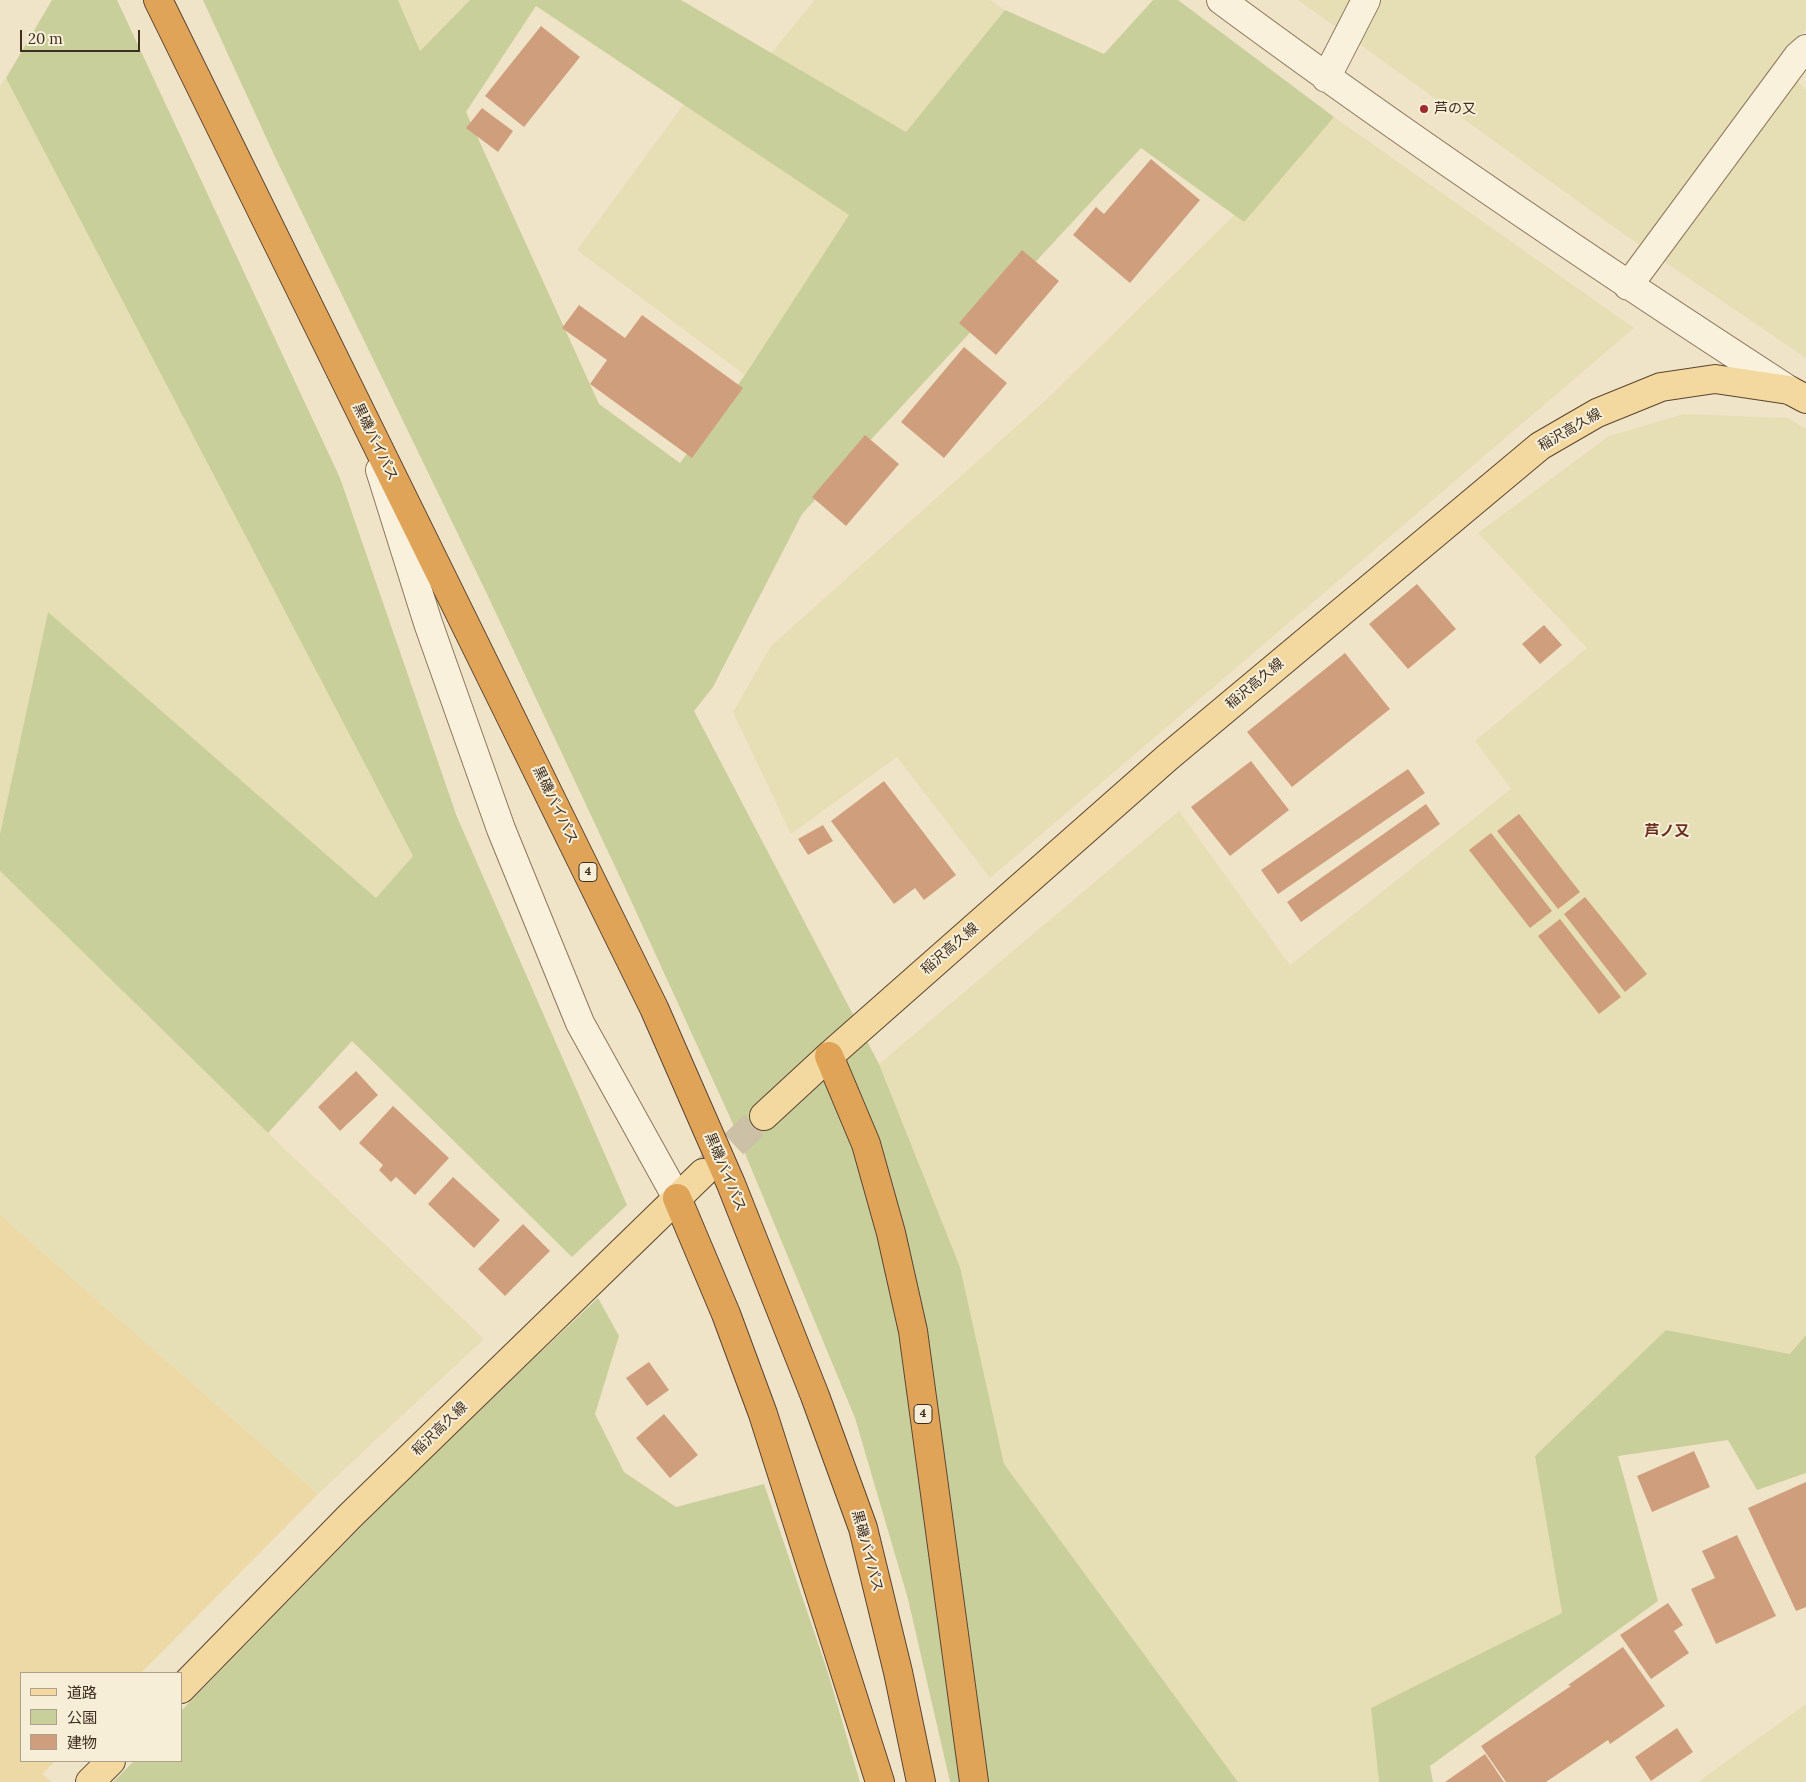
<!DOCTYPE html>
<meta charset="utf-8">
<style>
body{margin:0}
#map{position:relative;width:1806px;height:1782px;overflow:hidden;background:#f0e4c8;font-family:Lora,"Noto Sans JP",serif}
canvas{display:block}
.legend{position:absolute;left:20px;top:1672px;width:162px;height:90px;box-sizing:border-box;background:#f7eed8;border:1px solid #ada18e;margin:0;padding:6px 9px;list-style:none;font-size:15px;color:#3d2e20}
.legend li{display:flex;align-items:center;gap:10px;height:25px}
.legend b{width:25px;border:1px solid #ada18e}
.scale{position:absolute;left:20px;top:30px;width:120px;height:22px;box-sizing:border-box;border:2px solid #3d2e20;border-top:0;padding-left:6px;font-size:15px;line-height:18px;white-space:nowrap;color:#3d2e20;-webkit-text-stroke:4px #f7eed8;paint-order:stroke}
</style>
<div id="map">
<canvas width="1806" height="1782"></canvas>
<ul class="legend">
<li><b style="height:6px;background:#f3d9a0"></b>道路</li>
<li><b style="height:14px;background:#c9cf9b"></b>公園</li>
<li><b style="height:14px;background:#cf9f7d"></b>建物</li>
</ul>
<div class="scale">20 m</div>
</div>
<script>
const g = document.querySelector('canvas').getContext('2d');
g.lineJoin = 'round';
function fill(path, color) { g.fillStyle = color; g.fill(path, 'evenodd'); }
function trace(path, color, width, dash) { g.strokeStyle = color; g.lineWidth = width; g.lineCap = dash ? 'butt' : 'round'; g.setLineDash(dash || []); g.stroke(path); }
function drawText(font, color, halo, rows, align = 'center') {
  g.font = font + ' Lora,"Noto Sans JP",serif'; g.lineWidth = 4; g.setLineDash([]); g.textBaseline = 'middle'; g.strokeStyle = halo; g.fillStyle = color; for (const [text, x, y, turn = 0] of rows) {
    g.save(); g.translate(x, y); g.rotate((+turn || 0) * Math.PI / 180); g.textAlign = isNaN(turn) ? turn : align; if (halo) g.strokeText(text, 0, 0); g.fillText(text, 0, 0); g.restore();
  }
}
const farmland = new Path2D(`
 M 398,0 L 470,0 L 420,51 Z
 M 815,0 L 990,0 L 1005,10 L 906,132 L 771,53 Z
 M 1298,0 L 1806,0 L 1806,29 L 1779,62 L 1806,90 L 1806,358 L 1625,235 Z
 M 6,78 L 413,856 L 376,898 L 48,613 L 0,834 L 0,86 Z
 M 684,104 L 850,215 L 745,375 L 577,250 Z
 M 1334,117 L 1634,328 L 990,878 L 897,757 L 791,834 L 733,712 L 771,646 L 1047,399 Z
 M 1684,414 L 1788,418 L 1806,429 L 1806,1335 L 1791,1354 L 1666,1330 L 1535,1456 L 1562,1613 L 1371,1708 L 1379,1782 L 1238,1782 L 1004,1464 L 960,1267 L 879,1064 L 1179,811 L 1290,965 L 1511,789 L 1475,741 L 1587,648 L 1478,533 L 1609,436 Z
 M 0,871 L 268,1133 L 484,1339 L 318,1494 L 0,1215 Z
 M 1806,1704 L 1806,1782 L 1698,1782 Z`);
const green = new Path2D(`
 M 52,0 L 117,0 L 340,478 L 457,817 L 627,1205 L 572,1257 L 352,1041 L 268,1133 L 0,871 L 0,834 L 48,612 L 376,898 L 413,856 L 6,78 Z
 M 203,0 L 398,0 L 420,51 L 470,0 L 681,0 L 906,132 L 1005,10 L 1104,54 L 1153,0 L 1178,0 L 1334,117 L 1244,222 L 1141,148 L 802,514 L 713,687 L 694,711 L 879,1064 L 960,1267 L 1004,1464 L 1238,1782 L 950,1782 L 908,1599 L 855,1418 L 729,1115 L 627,892 L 486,592 L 276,159 ZM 536,6 L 849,215 L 745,375 L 680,463 L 599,404 L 466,112 Z
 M 598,1298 L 619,1336 L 595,1414 L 624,1472 L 676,1507 L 764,1484 L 828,1673 L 860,1782 L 113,1782 L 134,1761 L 181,1761 L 181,1711 L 424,1462 Z
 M 1666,1330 L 1790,1354 L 1806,1335 L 1806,1473 L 1757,1490 L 1728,1440 L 1618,1456 L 1658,1601 L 1430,1766 L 1433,1782 L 1379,1782 L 1371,1708 L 1562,1613 L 1535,1456 Z`);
const sand = new Path2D(`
 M 0,1215 L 318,1494 L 141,1673 L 21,1673 L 21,1761 L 55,1761 L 42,1774 L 52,1782 L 0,1782 Z`);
const building = new Path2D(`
 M 541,26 L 580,57 L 524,127 L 485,96 Z
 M 482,108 L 513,131 L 498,152 L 466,128 Z
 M 1151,159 L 1200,200 L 1130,283 L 1073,235 L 1096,207 L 1104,214 Z
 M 1022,250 L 1059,281 L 996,355 L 959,323 Z
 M 579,305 L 625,338 L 642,315 L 743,388 L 692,458 L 590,384 L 607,360 L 562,328 Z
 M 964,347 L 1007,383 L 944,458 L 901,422 Z
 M 865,435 L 899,464 L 846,526 L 812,497 Z
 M 1417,584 L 1456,629 L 1408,669 L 1369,624 Z
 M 1544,625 L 1562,645 L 1540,664 L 1522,644 Z
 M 1345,653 L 1390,709 L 1292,787 L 1247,732 Z
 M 1251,761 L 1289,810 L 1230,856 L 1191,807 Z
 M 1408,769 L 1425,793 L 1278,894 L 1261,870 Z
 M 884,781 L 956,875 L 924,900 L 915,888 L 894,904 L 831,821 Z
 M 1426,804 L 1440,824 L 1301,922 L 1287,902 Z
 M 1519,814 L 1580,892 L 1558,909 L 1497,831 Z
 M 823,825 L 833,841 L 808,855 L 798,839 Z
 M 1491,833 L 1552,911 L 1530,928 L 1469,850 Z
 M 1585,897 L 1647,974 L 1625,992 L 1564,914 Z
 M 1560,919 L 1621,997 L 1599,1014 L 1538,936 Z
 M 356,1071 L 378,1095 L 340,1131 L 318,1107 Z
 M 393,1106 L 449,1158 L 415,1195 L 396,1177 L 391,1182 L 379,1170 L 383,1165 L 359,1143 Z
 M 453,1177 L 500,1220 L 474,1248 L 428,1204 Z
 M 523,1224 L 550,1251 L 505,1296 L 478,1269 Z
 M 649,1362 L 669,1390 L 647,1406 L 626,1378 Z
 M 664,1414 L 698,1455 L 670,1478 L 636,1438 Z
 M 1694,1451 L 1710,1487 L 1652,1512 L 1637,1476 Z
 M 1806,1482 L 1806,1607 L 1796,1611 L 1748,1508 Z
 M 1737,1535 L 1776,1616 L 1716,1644 L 1691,1589 L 1715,1578 L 1702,1551 Z
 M 1668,1603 L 1683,1625 L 1674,1631 L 1689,1653 L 1651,1679 L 1620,1635 Z
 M 1623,1647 L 1665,1706 L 1610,1744 L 1608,1740 L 1546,1782 L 1506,1782 L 1481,1746 L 1571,1686 L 1568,1685 Z
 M 1677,1728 L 1693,1752 L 1651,1781 L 1635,1757 Z
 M 1485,1754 L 1504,1782 L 1445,1782 Z`);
const majorTunnel = new Path2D(`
 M 703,1173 L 764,1116`);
const minor = new Path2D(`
 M 1221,0 C 1406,137 1596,265 1789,390
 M 1326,78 L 1366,0
 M 1628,286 L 1798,56 L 1806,49
 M 380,470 L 428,623 L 501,829 L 580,1023 L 677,1198`);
const major = new Path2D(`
 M 764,1116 L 829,1056 L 1168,757 L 1540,446 L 1597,413 L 1661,387 L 1715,379 L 1789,390 L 1806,399
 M 181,1689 L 351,1515 L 703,1173
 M 90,1782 L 111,1761`);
const highway = new Path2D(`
 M 158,0 L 654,1008 L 731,1184 L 815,1396 L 863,1528 L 898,1672 L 921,1782
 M 829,1056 L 866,1144 L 891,1233 L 913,1331 L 974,1782
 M 677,1198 L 726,1314 L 763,1414 L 880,1782`);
const markers = [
 [1424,109,5,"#9e2a2b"]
];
const shields = [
 [588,872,18],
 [923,1414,18]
];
const shieldNames = [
 ["4",588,872],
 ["4",923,1414]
];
const poiNames = [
 ["芦の又",1434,109]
];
const streetNames = [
 ["稲沢高久線",1570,430,-30],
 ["黒磯バイパス",375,442,64],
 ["稲沢高久線",1255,684,-40],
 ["黒磯バイパス",555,805,64],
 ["稲沢高久線",950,949,-41],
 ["黒磯バイパス",725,1172,67],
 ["稲沢高久線",440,1429,-44],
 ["黒磯バイパス",867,1551,75]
];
const neighbourhoodNames = [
 ["芦ノ又",1667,832]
];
fill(farmland, '#e6deb5');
fill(green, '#c9cf9b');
fill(sand, '#ecd9a5');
fill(building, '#cf9f7d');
trace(majorTunnel, '#ccc0a6', 28, [28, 14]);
trace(minor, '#8d765c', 30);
trace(major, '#5b4430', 30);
trace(highway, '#5b4430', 30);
trace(minor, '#faf1dc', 28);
trace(major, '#f3d9a0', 28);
trace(highway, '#e0a458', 28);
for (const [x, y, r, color] of markers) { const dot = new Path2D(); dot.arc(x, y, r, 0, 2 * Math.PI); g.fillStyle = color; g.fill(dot); trace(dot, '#f7eed8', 2); }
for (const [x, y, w] of shields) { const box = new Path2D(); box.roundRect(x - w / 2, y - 9.5, w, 19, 4); g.fillStyle = '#f7eed8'; g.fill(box); trace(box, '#3d2e20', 1); }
drawText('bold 12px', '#3d2e20', null, shieldNames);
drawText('14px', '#3d2e20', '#f7eed8', poiNames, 'left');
drawText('14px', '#3d2e20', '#f7eed8', streetNames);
drawText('bold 15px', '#6b2e1e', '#f7eed8', neighbourhoodNames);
</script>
